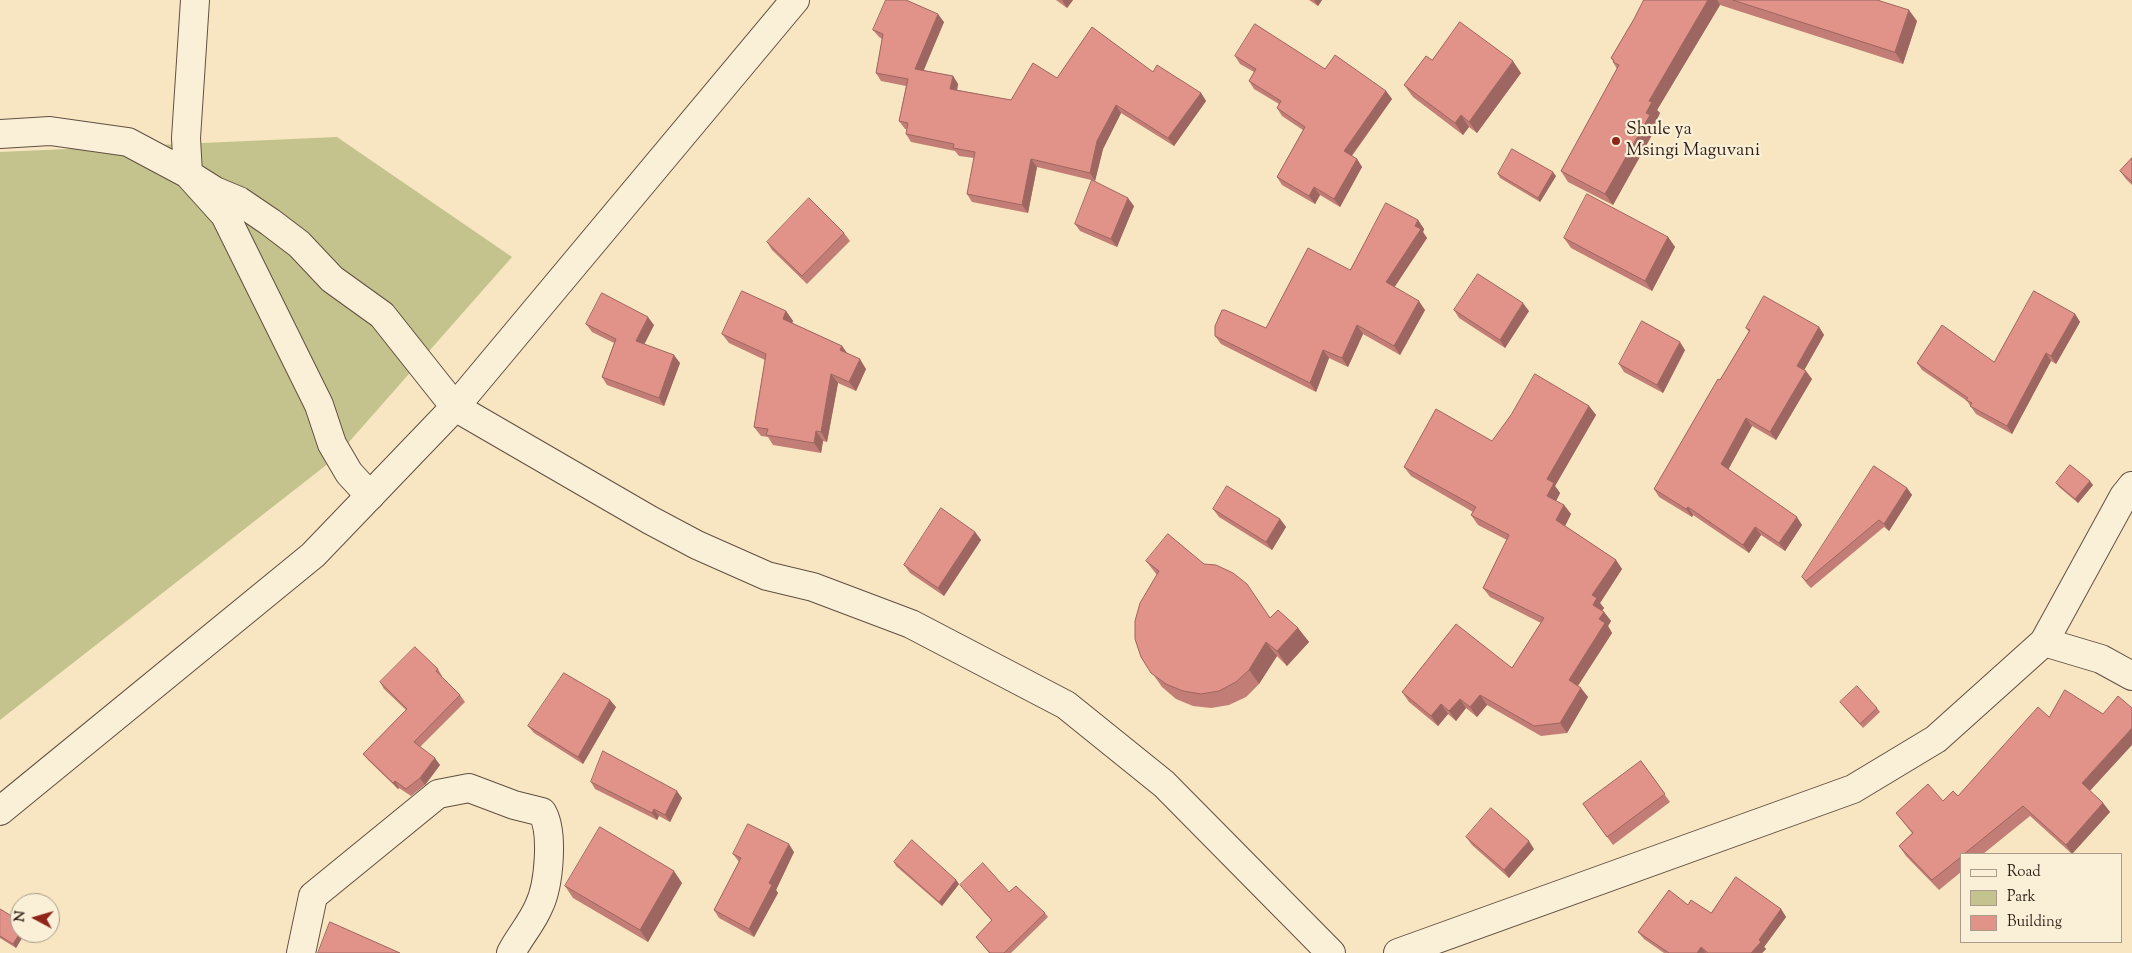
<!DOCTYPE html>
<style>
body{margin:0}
#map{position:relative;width:2132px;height:953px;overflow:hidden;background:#f7e6c1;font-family:"Sorts Mill Goudy",serif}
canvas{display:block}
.legend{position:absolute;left:1960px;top:853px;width:162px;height:90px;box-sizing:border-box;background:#faefd7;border:1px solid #aa9b8a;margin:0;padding:6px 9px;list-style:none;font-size:15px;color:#311e17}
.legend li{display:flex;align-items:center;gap:10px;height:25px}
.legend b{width:25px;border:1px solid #aa9b8a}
.north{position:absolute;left:10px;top:893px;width:50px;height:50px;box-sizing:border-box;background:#faefd7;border:1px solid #aa9b8a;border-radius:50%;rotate:276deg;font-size:14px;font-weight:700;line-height:20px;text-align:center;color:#311e17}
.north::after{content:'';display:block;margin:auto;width:18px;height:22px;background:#8f2418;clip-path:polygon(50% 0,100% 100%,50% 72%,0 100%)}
</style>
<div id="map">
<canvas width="2132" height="953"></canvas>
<ul class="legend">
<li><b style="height:6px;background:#faefd7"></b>Road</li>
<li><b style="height:14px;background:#c4c38d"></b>Park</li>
<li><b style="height:14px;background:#e19289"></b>Building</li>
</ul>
<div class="north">N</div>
</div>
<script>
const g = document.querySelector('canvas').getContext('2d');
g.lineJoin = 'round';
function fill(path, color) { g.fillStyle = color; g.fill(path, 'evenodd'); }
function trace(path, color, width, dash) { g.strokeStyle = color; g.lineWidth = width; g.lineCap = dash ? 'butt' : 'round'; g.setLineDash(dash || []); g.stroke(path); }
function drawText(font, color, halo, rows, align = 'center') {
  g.font = font + ' "Sorts Mill Goudy",serif'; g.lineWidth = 4.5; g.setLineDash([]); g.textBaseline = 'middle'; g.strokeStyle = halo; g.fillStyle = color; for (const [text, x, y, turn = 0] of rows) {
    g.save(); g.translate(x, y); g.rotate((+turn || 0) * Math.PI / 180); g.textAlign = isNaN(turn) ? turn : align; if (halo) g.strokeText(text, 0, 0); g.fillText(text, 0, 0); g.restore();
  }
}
const green = new Path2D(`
 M 337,137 L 512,257 L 334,459 L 0,720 L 0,152 Z`);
const minor = new Path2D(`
 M 195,0 L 186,138 L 188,174 L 215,191 L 239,201 L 270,222 L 299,244 L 332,279 L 382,315 L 455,407 L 650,520 L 697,545 L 767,576 L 813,587 L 911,624 L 1066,705 L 1164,784 L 1331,953
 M 0,134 L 50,131 L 128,142 L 188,174 L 225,215 L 319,405 L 332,444 L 349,473 L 370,496
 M 2044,642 L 2101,659 L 2132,676
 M 301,953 L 313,896 L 438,794 L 469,788 L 514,805 L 542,812 C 554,832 549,885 539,906 C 532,923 519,937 511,953
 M 1398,953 L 1853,789 L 1936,739 L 2044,642 L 2124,496 L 2132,486`);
const tertiary = new Path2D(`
 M 0,811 L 313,555 L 455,407 L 795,0`);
const wall = new Path2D(`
 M 1056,0 L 1073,0 L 1067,8 Z
 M 1309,0 L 1322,0 L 1318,6 Z
 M 1644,0 L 1877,0 L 1917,21 L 1903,64 L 1720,5 L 1657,110 L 1660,113 L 1655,123 L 1657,126 L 1613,205 L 1568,182 L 1561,171 L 1617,69 L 1613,62 L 1613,61 L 1611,58 L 1634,19 Z
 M 944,22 L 923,70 L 953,76 L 958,84 L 957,90 L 1011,100 L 1057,78 L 1153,72 L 1201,93 L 1206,101 L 1174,146 L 1121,113 L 1103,149 L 1095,181 L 1037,167 L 1028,213 L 972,202 L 967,194 L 974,158 L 959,156 L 955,151 L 911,142 L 906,134 L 907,129 L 905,129 L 899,121 L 906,86 L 881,81 L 876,73 L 882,39 L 879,37 L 873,30 Z
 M 1235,56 L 1325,69 L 1386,91 L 1392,99 L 1352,156 L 1357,159 L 1362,167 L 1340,207 L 1320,195 L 1315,204 L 1282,185 L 1277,177 L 1303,130 L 1282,116 L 1277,108 L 1279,104 L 1254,89 L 1249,81 L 1254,72 L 1240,64 Z
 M 1432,60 L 1521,73 L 1477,133 L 1469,127 L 1463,135 L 1413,97 L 1404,85 Z
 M 2132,158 L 2132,185 L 2126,179 L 2120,171 Z
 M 1498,174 L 1556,176 L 1540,202 L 1500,178 Z
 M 1134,206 L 1117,247 L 1080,231 L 1075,224 Z
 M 1418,220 L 1424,229 L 1423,232 L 1427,238 L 1394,287 L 1425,310 L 1400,355 L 1363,334 L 1348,367 L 1329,358 L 1316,392 L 1221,344 L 1215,336 L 1266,328 L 1350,270 Z
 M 844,233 L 850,241 L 807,284 L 772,250 L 767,242 Z
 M 1668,237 L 1675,247 L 1652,291 L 1571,248 L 1564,238 Z
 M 1454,310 L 1529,311 L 1505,348 L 1459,318 Z
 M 786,311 L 793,321 L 792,323 L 842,346 L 847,353 L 866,369 L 856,391 L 838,383 L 827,442 L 823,441 L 821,453 L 773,445 L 768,437 L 761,436 L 754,427 L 765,360 L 729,343 L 722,334 Z
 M 2075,314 L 2080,322 L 2056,364 L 2051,361 L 2012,434 L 1976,414 L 1967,401 L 1922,370 L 1917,363 L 1994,362 Z
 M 586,324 L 654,325 L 644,344 L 680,363 L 664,406 L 607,385 L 602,377 L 614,343 L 592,332 Z
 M 1819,327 L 1824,335 L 1804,370 L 1812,379 L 1776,440 L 1752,426 L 1728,469 L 1802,525 L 1785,551 L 1761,535 L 1749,553 L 1693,515 L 1692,517 L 1659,497 L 1654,489 L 1720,380 L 1749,332 L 1746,328 Z
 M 1685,350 L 1663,393 L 1624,372 L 1619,364 Z
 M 1589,406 L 1596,415 L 1555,486 L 1560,493 L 1556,501 L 1564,505 L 1571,514 L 1565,526 L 1616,560 L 1622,569 L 1600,603 L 1604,608 L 1602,611 L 1604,612 L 1611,621 L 1608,626 L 1612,633 L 1578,686 L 1588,697 L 1567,733 L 1541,736 L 1487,705 L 1477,717 L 1466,708 L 1456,721 L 1448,714 L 1438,726 L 1409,702 L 1402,692 L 1512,668 L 1541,623 L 1490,597 L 1483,588 L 1507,540 L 1478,525 L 1471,515 L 1473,512 L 1411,476 L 1404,467 L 1492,441 Z
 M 2056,483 L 2093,485 L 2078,503 L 2059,487 Z
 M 1907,488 L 1912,495 L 1889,531 L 1884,527 L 1811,588 L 1807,584 L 1802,577 Z
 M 1213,509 L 1280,519 L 1286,527 L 1272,550 L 1219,517 Z
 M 975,532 L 981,540 L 944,596 L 910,573 L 904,565 Z
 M 1146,561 L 1204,564 L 1270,618 L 1298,628 L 1309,642 L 1287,666 L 1277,656 L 1259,684 L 1246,697 L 1229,705 L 1211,708 L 1193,706 L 1176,699 L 1162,687 L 1141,657 L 1157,575 Z
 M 438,669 L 442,676 L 442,677 L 460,695 L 465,702 L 420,747 L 440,765 L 425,785 L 411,796 L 399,788 L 398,789 L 368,760 L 363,754 L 406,710 L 384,689 L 380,682 Z
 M 1840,702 L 1877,708 L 1880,712 L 1863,728 Z
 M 616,707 L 583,764 L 534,733 L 528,726 Z
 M 1641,761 L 1670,802 L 1613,845 L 1583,804 Z
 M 591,782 L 682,798 L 670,822 L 659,816 L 657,820 L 595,789 Z
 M 2090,791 L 2103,803 L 2110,812 L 2072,854 L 2030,816 L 1983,854 L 1961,854 L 1961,872 L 1939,890 L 1906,856 L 1899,846 L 1912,833 L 1896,813 L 1943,801 L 1958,796 Z
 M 1466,837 L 1534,849 L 1509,878 L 1472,845 Z
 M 794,852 L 776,890 L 778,893 L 754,937 L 719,918 L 714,910 L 739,862 L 733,854 Z
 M 894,862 L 956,880 L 959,884 L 942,906 L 896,866 Z
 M 682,883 L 648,942 L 573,898 L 565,886 Z
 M 960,885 L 1009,892 L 1045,913 L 1048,917 L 1011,953 L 989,953 L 976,937 L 992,921 Z
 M 1688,905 L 1711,913 L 1781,909 L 1786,917 L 1764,947 L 1766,949 L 1762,953 L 1664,953 L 1644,939 L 1638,932 Z
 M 0,909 L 20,933 L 25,933 L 16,948 L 0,938 Z`);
const shadedWall = new Path2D(`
 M 1062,0 L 1073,0 L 1067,8 Z
 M 1314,0 L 1322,0 L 1318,6 Z
 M 1708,0 L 1717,0 L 1720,5 L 1657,110 L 1660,113 L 1655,123 L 1657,126 L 1613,205 L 1605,194 L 1646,113 L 1649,101 Z
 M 1909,10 L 1917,21 L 1903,64 L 1895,52 Z
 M 938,14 L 944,22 L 921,77 L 915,69 Z
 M 1513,61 L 1521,73 L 1477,133 L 1469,122 Z
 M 953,76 L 958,84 L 956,97 L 950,89 Z
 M 1386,91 L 1392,99 L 1349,159 L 1344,151 Z
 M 1201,93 L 1206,101 L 1174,146 L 1168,138 Z
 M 1116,105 L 1121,113 L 1103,149 L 1095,181 L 1090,173 L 1097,141 Z
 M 1461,115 L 1469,127 L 1463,135 L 1455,123 Z
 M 1031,159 L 1037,167 L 1028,213 L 1022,205 Z
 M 1357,159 L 1362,167 L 1340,207 L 1334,199 Z
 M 1553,172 L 1556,176 L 1540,202 L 1538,198 Z
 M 1314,187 L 1320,195 L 1315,204 L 1309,196 Z
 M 1128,198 L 1134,206 L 1117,247 L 1111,239 Z
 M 1418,220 L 1424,229 L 1423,232 L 1427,238 L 1392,291 L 1386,282 Z
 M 1668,237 L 1675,247 L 1652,291 L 1645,281 Z
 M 1419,301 L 1425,310 L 1400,355 L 1394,346 Z
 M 1523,303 L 1529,311 L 1505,348 L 1500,340 Z
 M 786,311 L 793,321 L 790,328 L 783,319 Z
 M 2075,314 L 2080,322 L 2056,364 L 2051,356 Z
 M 648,317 L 654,325 L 642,349 L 636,341 Z
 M 1357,325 L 1363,334 L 1348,367 L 1342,358 Z
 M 1819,327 L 1824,335 L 1802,374 L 1797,366 Z
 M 1680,342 L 1685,350 L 1663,393 L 1657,385 Z
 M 842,346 L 849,356 L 840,350 Z
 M 1323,350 L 1329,358 L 1316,392 L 1310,383 Z
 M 2046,353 L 2051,361 L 2012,434 L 2007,426 Z
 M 674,355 L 680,363 L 664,406 L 659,398 Z
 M 860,359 L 866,369 L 856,391 L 849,382 Z
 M 1806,371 L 1812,379 L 1776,440 L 1770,432 Z
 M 831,374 L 838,383 L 827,442 L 821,432 Z
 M 1589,406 L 1596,415 L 1555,486 L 1560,493 L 1554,505 L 1547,496 L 1547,479 Z
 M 1746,418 L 1752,426 L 1727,472 L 1721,464 Z
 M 816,431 L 823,441 L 821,453 L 814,443 Z
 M 2090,481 L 2093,485 L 2078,503 L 2075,499 Z
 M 1907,488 L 1912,495 L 1889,531 L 1884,524 Z
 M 1564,505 L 1571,514 L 1563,530 L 1556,520 Z
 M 1688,507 L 1693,515 L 1692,517 L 1686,509 Z
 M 1797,517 L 1802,525 L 1785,551 L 1779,543 Z
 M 1280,519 L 1286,527 L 1272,550 L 1266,542 Z
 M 1755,527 L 1761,535 L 1749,553 L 1743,545 Z
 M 975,532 L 981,540 L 944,596 L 938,588 Z
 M 1616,560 L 1622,569 L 1600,603 L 1604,608 L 1600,614 L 1593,605 L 1592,595 Z
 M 1604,612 L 1611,621 L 1608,626 L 1612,633 L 1575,690 L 1569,680 L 1599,619 Z
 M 1298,628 L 1309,642 L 1287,666 L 1277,651 Z
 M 1266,642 L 1277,656 L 1259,684 L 1249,670 Z
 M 1581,688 L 1588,697 L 1567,733 L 1560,723 Z
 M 1480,695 L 1487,705 L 1477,717 L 1470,707 Z
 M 1460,699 L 1466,708 L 1456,721 L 1449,711 Z
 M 610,700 L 616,707 L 583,764 L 578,757 Z
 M 1441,704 L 1448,714 L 1438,726 L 1431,716 Z
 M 2132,728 L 2132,745 L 2088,793 L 2082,783 Z
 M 435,758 L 440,765 L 425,785 L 420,778 Z
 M 395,781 L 399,788 L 398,789 L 393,783 Z
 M 677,791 L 682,798 L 670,822 L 665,815 Z
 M 2103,803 L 2110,812 L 2072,854 L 2066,845 Z
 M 654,809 L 659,816 L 657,820 L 652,813 Z
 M 1529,841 L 1534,849 L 1509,878 L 1504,870 Z
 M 789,844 L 794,852 L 776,890 L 778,893 L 754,937 L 749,929 L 769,883 Z
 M 674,871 L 682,883 L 648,942 L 640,930 Z
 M 956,880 L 959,884 L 942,906 L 939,902 Z
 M 1781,909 L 1786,917 L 1764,947 L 1766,949 L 1762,953 L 1751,953 L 1759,940 Z
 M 20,933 L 25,933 L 16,948 L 13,944 Z
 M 1701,947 L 1706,953 L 1697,953 Z`);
const building = new Path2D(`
 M 886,0 L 906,0 L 938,14 L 915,69 L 953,76 L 950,89 L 1011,100 L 1033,63 L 1057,78 L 1092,27 L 1153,72 L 1157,65 L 1201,93 L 1168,138 L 1116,105 L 1097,141 L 1090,173 L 1031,159 L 1022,205 L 967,194 L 975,152 L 953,148 L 954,144 L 906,134 L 908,123 L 899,121 L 908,79 L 876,73 L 883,34 L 873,30 Z
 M 1644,0 L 1708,0 L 1649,101 L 1652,102 L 1646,113 L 1650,115 L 1605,194 L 1561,171 L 1619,65 L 1613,62 L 1614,60 L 1611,58 L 1634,19 Z
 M 1733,0 L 1877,0 L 1909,10 L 1895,52 Z
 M 1460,22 L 1513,61 L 1469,122 L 1461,115 L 1455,123 L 1404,85 L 1426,56 L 1432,60 Z
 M 1255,24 L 1325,69 L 1335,55 L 1386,91 L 1344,151 L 1357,159 L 1334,199 L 1314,187 L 1309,196 L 1277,177 L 1305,127 L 1277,108 L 1281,101 L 1249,81 L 1256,69 L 1235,56 Z
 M 1512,149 L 1553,172 L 1538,198 L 1498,174 Z
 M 2132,158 L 2132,182 L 2120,171 Z
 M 1092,180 L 1128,198 L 1111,239 L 1075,224 Z
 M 1587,194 L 1668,237 L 1645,281 L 1564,238 Z
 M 809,198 L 844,233 L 802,276 L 767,242 Z
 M 1386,203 L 1418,220 L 1415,226 L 1421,229 L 1386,282 L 1419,301 L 1394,346 L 1357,325 L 1342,358 L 1323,350 L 1310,383 L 1215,336 L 1215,326 L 1222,310 L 1225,310 L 1266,328 L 1308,248 L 1350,270 Z
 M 1478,274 L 1523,303 L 1500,340 L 1454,310 Z
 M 742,291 L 786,311 L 783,319 L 842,346 L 840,350 L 860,359 L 849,382 L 831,374 L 821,432 L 816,431 L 814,443 L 766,435 L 768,429 L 754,427 L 766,354 L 722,334 Z
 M 2034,291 L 2075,314 L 2051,356 L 2046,353 L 2007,426 L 1970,406 L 1972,403 L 1966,400 L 1968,398 L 1917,363 L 1942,325 L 1994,362 Z
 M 602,293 L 648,317 L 636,341 L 674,355 L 659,398 L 602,377 L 616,339 L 586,324 Z
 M 1764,296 L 1819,327 L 1797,366 L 1806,371 L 1770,432 L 1746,418 L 1721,464 L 1797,517 L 1779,543 L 1755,527 L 1743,545 L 1688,507 L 1686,509 L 1654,489 L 1718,379 L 1720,380 L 1750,330 L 1746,328 Z
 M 1642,321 L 1680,342 L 1657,385 L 1619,364 Z
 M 1535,374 L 1589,406 L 1547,479 L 1554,483 L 1547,496 L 1564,505 L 1556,520 L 1616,560 L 1592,595 L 1597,598 L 1593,605 L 1604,612 L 1599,619 L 1605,623 L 1569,680 L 1581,688 L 1560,723 L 1534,726 L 1480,695 L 1470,707 L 1460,699 L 1449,711 L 1441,704 L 1431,716 L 1402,692 L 1456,624 L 1512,668 L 1544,618 L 1483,588 L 1509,535 L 1471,515 L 1476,507 L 1404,467 L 1436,409 L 1492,441 L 1511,415 Z
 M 2070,465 L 2090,481 L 2075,499 L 2056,483 Z
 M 1874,466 L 1907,488 L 1884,524 L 1879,520 L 1806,581 L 1802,577 Z
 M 1227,486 L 1280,519 L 1266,542 L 1213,509 Z
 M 941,508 L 975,532 L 938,588 L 904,565 Z
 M 1168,534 L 1204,564 L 1216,565 L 1233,573 L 1247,584 L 1270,618 L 1278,610 L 1298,628 L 1277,651 L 1266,642 L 1249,670 L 1236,682 L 1219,691 L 1201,694 L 1183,691 L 1166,684 L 1151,673 L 1141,657 L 1135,639 L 1135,621 L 1140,603 L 1159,571 L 1146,561 Z
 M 415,647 L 438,669 L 436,671 L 460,695 L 414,742 L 435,758 L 420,778 L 406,789 L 395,781 L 393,783 L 363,754 L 407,709 L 380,682 Z
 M 564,673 L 610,700 L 578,757 L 528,726 Z
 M 1857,686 L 1877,708 L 1860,724 L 1840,702 Z
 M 2065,690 L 2103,714 L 2118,696 L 2132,708 L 2132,728 L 2082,783 L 2103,803 L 2066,845 L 2023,806 L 1964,854 L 1961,854 L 1961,857 L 1932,880 L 1899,846 L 1913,833 L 1896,813 L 1928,784 L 1943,801 L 1953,791 L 1958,796 L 2038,707 L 2049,717 Z
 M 603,751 L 677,791 L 665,815 L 654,809 L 652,813 L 591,782 Z
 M 1641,761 L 1665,794 L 1607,837 L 1583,804 Z
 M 1491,808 L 1529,841 L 1504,870 L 1466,837 Z
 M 748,824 L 789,844 L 769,883 L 772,885 L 749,929 L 714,910 L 741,858 L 733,854 Z
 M 600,827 L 674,871 L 640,930 L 565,886 Z
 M 912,840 L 956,880 L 939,902 L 894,862 Z
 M 983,863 L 1009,892 L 1016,886 L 1045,913 L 1004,953 L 990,953 L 976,937 L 992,920 L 960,885 Z
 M 1736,877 L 1781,909 L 1759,940 L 1761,942 L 1751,953 L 1708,953 L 1701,947 L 1697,953 L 1669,953 L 1638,932 L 1669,890 L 1688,905 L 1691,900 L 1711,913 Z
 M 0,909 L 20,921 L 20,933 L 13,944 L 0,936 Z
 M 330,922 L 400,953 L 318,953 Z`);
const markers = [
 [1616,141,5,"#8f2418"]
];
const poiNames = [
 ["Shule ya",1626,131],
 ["Msingi Maguvani",1626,152]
];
fill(green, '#c4c38d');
trace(minor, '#625042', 30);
trace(tertiary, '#625042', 30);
trace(minor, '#faefd7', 28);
trace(tertiary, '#faefd7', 28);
fill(wall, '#c27e76');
fill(shadedWall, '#9e6660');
fill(building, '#e19289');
trace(building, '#9e6660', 1);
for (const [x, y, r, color] of markers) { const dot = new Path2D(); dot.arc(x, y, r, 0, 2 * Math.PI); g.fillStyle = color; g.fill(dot); trace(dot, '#faefd7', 2); }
drawText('18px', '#311e17', '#faefd7', poiNames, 'left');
</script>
